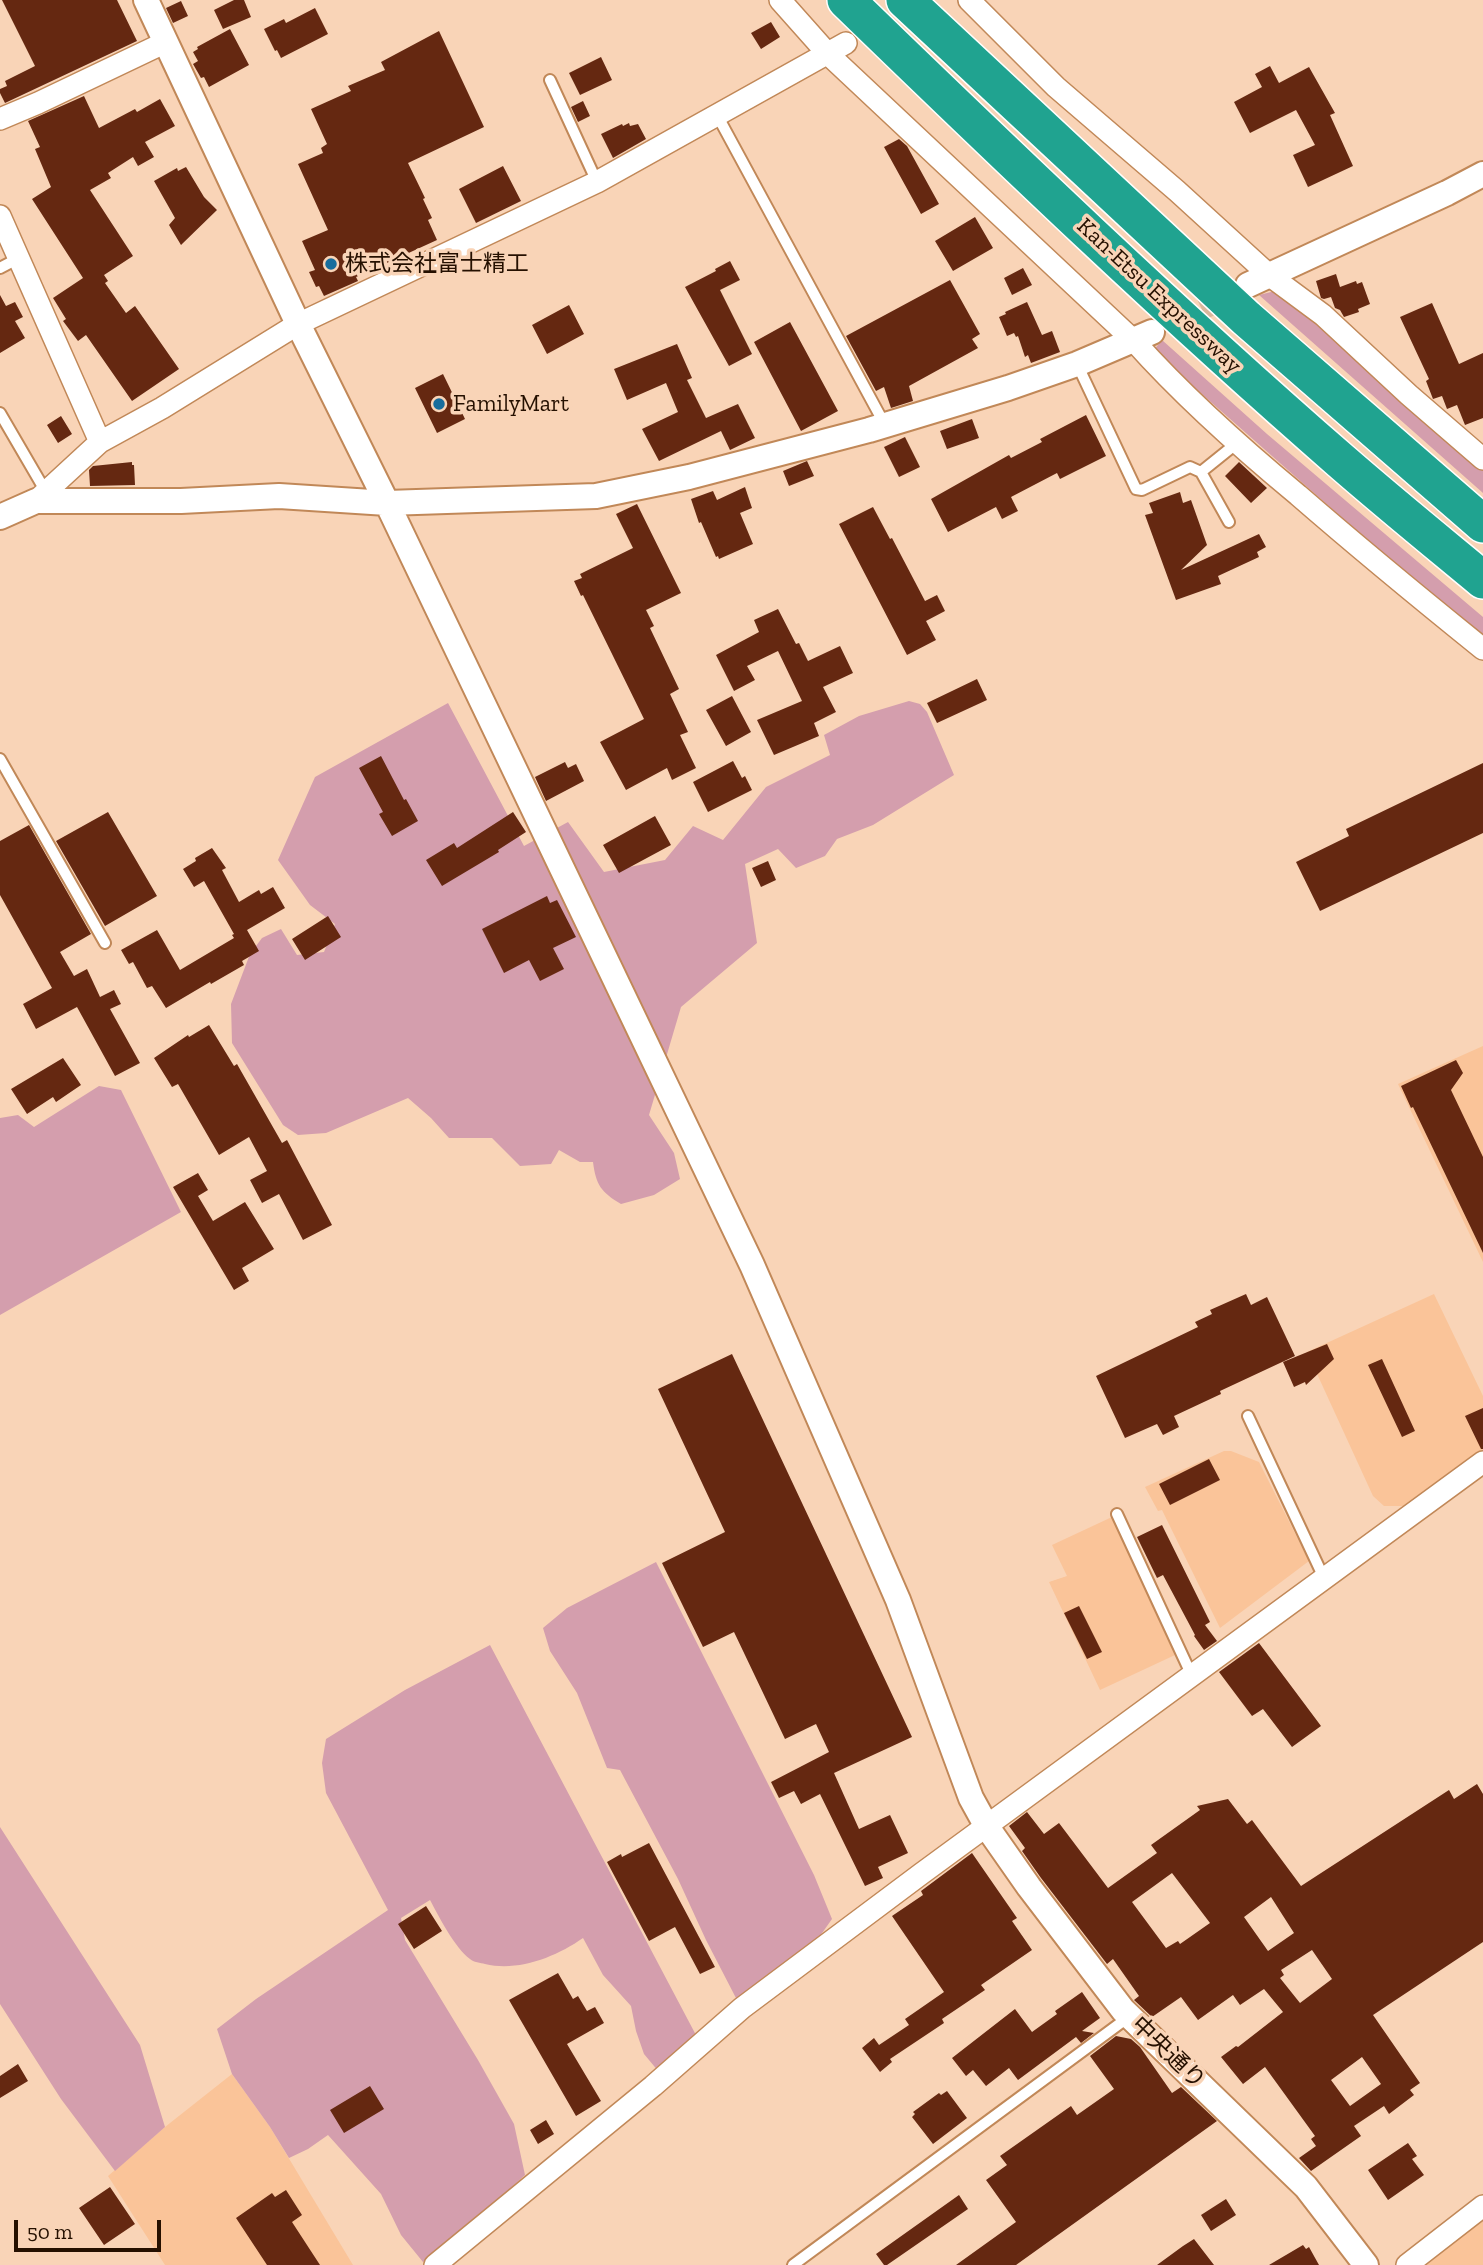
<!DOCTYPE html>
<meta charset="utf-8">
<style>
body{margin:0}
#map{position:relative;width:1483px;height:2265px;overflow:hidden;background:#f9d4b7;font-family:"Zilla Slab",serif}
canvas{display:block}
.scale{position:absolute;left:14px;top:2220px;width:147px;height:32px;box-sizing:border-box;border:4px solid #251000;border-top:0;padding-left:9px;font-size:21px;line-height:24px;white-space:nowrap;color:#251000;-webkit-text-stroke:5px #f9d4b7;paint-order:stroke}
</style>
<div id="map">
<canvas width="1483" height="2265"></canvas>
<div class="scale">50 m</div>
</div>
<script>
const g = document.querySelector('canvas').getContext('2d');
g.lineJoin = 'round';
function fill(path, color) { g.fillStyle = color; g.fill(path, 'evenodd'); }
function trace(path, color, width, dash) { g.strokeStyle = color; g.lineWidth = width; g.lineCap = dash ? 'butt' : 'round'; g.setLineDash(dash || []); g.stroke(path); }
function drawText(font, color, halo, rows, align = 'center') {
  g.font = font + ' "Zilla Slab","Noto Sans JP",serif'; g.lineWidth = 7; g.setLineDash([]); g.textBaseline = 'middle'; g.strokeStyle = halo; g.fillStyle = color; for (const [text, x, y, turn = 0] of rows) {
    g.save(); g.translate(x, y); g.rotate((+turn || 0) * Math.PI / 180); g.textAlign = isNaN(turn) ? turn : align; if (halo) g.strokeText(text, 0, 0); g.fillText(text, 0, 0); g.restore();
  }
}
const built = new Path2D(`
 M 1483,1046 L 1483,1262 L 1398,1084 Z
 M 1434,1294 L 1483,1396 L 1483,1452 L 1467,1465 L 1403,1506 L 1384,1506 L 1373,1496 L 1307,1352 Z
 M 1224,1451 L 1231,1451 L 1259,1462 L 1309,1561 L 1220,1628 L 1162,1510 L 1158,1511 L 1145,1487 Z
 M 1112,1517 L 1175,1655 L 1100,1690 L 1049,1582 L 1067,1576 L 1052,1545 Z
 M 232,2074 L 270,2127 L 353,2265 L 165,2265 L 108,2176 L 165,2127 Z
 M 1483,2218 L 1483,2265 L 1424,2265 Z`);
const green = new Path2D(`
 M 1275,291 L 1290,299 L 1483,471 L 1483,493 L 1259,295 Z
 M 1162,340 L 1267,434 L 1483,617 L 1483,638 L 1391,561 L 1153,351 Z
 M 909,701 L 920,704 L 927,712 L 954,775 L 873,825 L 837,839 L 825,856 L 796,868 L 778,849 L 745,864 L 757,943 L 681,1007 L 649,1115 L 674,1153 L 680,1179 L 654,1195 L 621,1204 C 601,1192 596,1185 593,1162 L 580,1162 L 559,1150 L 551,1164 L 520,1166 L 492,1138 L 449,1138 L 431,1118 L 408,1098 L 326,1133 L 298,1135 L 283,1125 L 232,1043 L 231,1004 L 250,954 L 262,938 L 281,929 L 297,955 L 324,952 L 335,924 L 310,905 L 278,860 L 315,777 L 448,703 L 524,846 L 568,822 L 604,872 L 665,860 L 693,826 L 723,840 L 766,787 L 830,755 L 824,735 L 859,716 Z
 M 99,1086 L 121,1090 L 181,1212 L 0,1315 L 0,1118 L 18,1115 L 34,1127 Z
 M 656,1562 L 814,1875 L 832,1919 L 815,1943 L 737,2000 L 706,1940 L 678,1879 L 620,1770 L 607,1768 L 577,1693 L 550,1651 L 543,1628 L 567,1608 Z
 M 490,1645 L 697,2037 L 659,2072 L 644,2054 L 636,2031 L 631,2006 L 603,1975 L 583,1938 C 556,1957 518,1972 485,1964 C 481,1963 473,1962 470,1959 C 455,1948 439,1917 430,1900 L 401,1918 L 405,1940 L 478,2060 L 514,2124 L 525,2175 L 487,2210 L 423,2262 L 401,2235 L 381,2194 L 328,2135 L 308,2149 L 289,2158 L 270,2127 L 232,2074 L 217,2029 L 256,1999 L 388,1910 L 326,1793 L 322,1763 L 326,1739 L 405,1690 Z
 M 0,1827 L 140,2045 L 165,2127 L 115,2171 L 61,2099 L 0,2004 Z`);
const building = new Path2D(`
 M 2,0 L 117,0 L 137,41 L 5,103 L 0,93 L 0,89 L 7,86 L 5,81 L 35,66 Z
 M 234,0 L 244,0 L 251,17 L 223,29 L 214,10 Z
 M 181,1 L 188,16 L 173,23 L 166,8 Z
 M 315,8 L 328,34 L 281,58 L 277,50 L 275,51 L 264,29 L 284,19 L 286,23 Z
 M 771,22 L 780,37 L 761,49 L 751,33 Z
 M 230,29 L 249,65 L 209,87 L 204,77 L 201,78 L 193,64 L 198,61 L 193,52 L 198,49 L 197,47 Z
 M 439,31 L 484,127 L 408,163 L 425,198 L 423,199 L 432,218 L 428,220 L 437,240 L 356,277 L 358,281 L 324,296 L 319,286 L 316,287 L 309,272 L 315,270 L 302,241 L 328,230 L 298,164 L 323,153 L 321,148 L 327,144 L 311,109 L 351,91 L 348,86 L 385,70 L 381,62 Z
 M 601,57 L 612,80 L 580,95 L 569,73 Z
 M 1270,66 L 1279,83 L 1309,67 L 1335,113 L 1330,115 L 1353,166 L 1308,187 L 1293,155 L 1315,145 L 1296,110 L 1250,133 L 1234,102 L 1262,87 L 1255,74 Z
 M 84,96 L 99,128 L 135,109 L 137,112 L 160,99 L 175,126 L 145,142 L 154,157 L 138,166 L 133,157 L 108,173 L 111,178 L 90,190 L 133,256 L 104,275 L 108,281 L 105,283 L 126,313 L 135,306 L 179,369 L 132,401 L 86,335 L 78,341 L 63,321 L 66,319 L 53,298 L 83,278 L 32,199 L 51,187 L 35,149 L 40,147 L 28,121 Z
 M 583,101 L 590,116 L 578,122 L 571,107 Z
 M 629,123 L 630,126 L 638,124 L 646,139 L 613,158 L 601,134 L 622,124 L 623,126 Z
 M 899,139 L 907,146 L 939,204 L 921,214 L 884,147 Z
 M 503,166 L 521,201 L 476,223 L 459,189 Z
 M 186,167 L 204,197 L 217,210 L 181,245 L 169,225 L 175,218 L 154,181 L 177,168 L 178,171 Z
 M 975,217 L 993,248 L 953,271 L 935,241 Z
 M 730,261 L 740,280 L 720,290 L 752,354 L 729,366 L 685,287 L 716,271 L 715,269 Z
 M 1023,268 L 1032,285 L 1012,295 L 1004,278 Z
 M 1336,274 L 1340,287 L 1356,281 L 1357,284 L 1362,282 L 1370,304 L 1358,309 L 1359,312 L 1344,317 L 1340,310 L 1335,308 L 1331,297 L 1324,299 L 1321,298 L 1316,281 Z
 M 950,280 L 980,334 L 972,339 L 978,348 L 909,386 L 913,401 L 891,408 L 884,387 L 876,391 L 846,336 Z
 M 0,295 L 6,306 L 15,302 L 23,317 L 15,321 L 25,338 L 0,353 Z
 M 1027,302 L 1042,335 L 1052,331 L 1060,352 L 1031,363 L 1028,355 L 1025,357 L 1018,336 L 1016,337 L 1014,333 L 1007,336 L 999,317 L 1006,314 L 1005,312 Z
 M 1432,303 L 1459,364 L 1483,353 L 1483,418 L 1465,425 L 1457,405 L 1447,409 L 1442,396 L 1433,399 L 1426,381 L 1429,379 L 1400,317 Z
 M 569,305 L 584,334 L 547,354 L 532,325 Z
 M 790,322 L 838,411 L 801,431 L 754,342 Z
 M 677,344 L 692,378 L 687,380 L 706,418 L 738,404 L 755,438 L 730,450 L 721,431 L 659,461 L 642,429 L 678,412 L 666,383 L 627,400 L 614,369 Z
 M 443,374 L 465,419 L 437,433 L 415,388 Z
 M 1086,415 L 1106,456 L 1060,479 L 1057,473 L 1011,497 L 1018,511 L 1002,519 L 996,507 L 948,532 L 931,499 L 1009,455 L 1011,458 L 1042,442 L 1040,439 Z
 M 61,416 L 72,434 L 58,443 L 47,425 Z
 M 972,419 L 979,438 L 947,449 L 940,431 Z
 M 905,437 L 920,467 L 899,477 L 884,447 Z
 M 807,461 L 814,476 L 789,486 L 783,471 Z
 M 132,462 L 132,465 L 134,465 L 135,485 L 90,486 L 89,470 L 93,466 Z
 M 1239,462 L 1267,488 L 1251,503 L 1225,476 Z
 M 745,487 L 752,508 L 740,513 L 753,544 L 719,559 L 718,556 L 716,557 L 701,522 L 699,523 L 691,499 L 713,491 L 717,500 Z
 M 1180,492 L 1183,503 L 1191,500 L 1207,545 L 1181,570 L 1259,534 L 1266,547 L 1257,552 L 1259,557 L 1218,576 L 1221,584 L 1176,600 L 1145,515 L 1153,513 L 1149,503 Z
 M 637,504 L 681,593 L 646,610 L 654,626 L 650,628 L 679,689 L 670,694 L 688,732 L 680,735 L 696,768 L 672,780 L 667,768 L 626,790 L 600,742 L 644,719 L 583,595 L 581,596 L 574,581 L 582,578 L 580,574 L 633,548 L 616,514 Z
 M 873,507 L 890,539 L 892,538 L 925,601 L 937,595 L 945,611 L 926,621 L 936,640 L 907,655 L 839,524 Z
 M 778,609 L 796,644 L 799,643 L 808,661 L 840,646 L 853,673 L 823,687 L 836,712 L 814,723 L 819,736 L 774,755 L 757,720 L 802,701 L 778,651 L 747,666 L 755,680 L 734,691 L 716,655 L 759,632 L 754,620 Z
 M 977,679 L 987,700 L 937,723 L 927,703 Z
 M 732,696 L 751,732 L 726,746 L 706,710 Z
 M 381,756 L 404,800 L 406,799 L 418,821 L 392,836 L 379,814 L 383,812 L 359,768 Z
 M 733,761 L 742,778 L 745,776 L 752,790 L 708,812 L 693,782 Z
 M 565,762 L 568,768 L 576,764 L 584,781 L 546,801 L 535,777 Z
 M 1483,763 L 1483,833 L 1320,911 L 1296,862 L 1349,836 L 1346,829 Z
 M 108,812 L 157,896 L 105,926 L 56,841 Z
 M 513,812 L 526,832 L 498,850 L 499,852 L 442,886 L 426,860 L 454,843 L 457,848 Z
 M 655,816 L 671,845 L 619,873 L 603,845 Z
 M 29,825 L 91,934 L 60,952 L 74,976 L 87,969 L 100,997 L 114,990 L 121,1004 L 110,1009 L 140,1063 L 115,1076 L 77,1007 L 36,1029 L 23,1004 L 52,988 L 0,895 L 0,841 Z
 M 212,848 L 226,868 L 222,870 L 239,902 L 259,890 L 261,894 L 273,887 L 285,908 L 247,930 L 259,951 L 242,961 L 244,965 L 211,984 L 210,982 L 166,1008 L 152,986 L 147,988 L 133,962 L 129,964 L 121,950 L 157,930 L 180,970 L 234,938 L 232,935 L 234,934 L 204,881 L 194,887 L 183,869 L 196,861 L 195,858 Z
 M 768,861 L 776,880 L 761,887 L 752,868 Z
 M 547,896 L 550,903 L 557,900 L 576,937 L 553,948 L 564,969 L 540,981 L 529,960 L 504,973 L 482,929 Z
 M 328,916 L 341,937 L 305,960 L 292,939 Z
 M 209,1025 L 234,1066 L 237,1064 L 282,1143 L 287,1140 L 332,1225 L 303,1240 L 279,1194 L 262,1203 L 250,1180 L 267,1171 L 249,1137 L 219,1155 L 178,1084 L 172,1087 L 154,1058 L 188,1035 L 189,1037 Z
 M 63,1058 L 81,1085 L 56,1102 L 53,1097 L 27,1114 L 11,1089 Z
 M 1456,1060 L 1463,1073 L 1451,1090 L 1483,1157 L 1483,1253 L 1413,1107 L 1411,1108 L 1401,1086 Z
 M 198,1173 L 208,1190 L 198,1196 L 213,1221 L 245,1202 L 274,1249 L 242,1268 L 249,1281 L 234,1290 L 173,1187 Z
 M 1246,1294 L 1251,1305 L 1267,1297 L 1295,1356 L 1220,1391 L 1221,1394 L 1174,1416 L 1179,1427 L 1163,1435 L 1157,1424 L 1125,1438 L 1096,1376 L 1198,1327 L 1195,1322 L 1212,1314 L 1210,1310 Z
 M 1327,1344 L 1334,1359 L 1306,1385 L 1305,1382 L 1294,1387 L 1283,1362 Z
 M 732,1354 L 912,1737 L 834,1773 L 859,1829 L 890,1815 L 908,1853 L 878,1867 L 883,1878 L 865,1886 L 820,1794 L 801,1804 L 794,1791 L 779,1798 L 771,1782 L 829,1752 L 816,1724 L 785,1739 L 734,1632 L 703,1647 L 662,1563 L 725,1532 L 658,1389 Z
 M 1382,1359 L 1415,1431 L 1402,1437 L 1368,1365 Z
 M 1483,1408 L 1483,1449 L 1481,1449 L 1465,1416 Z
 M 1209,1459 L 1220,1480 L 1170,1505 L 1159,1484 Z
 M 1162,1525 L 1210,1622 L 1205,1625 L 1217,1641 L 1204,1650 L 1194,1636 L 1195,1635 L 1163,1575 L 1157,1578 L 1137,1537 Z
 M 1079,1606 L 1102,1652 L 1087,1659 L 1064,1613 Z
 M 1259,1643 L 1321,1726 L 1292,1747 L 1263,1709 L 1252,1716 L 1219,1672 Z
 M 1477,1784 L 1483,1794 L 1483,1942 L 1373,2015 L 1420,2083 L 1410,2090 L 1414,2095 L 1389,2114 L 1384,2106 L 1354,2126 L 1361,2136 L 1311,2171 L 1299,2158 L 1316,2146 L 1311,2139 L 1315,2136 L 1265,2067 L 1243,2084 L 1221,2057 L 1236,2046 L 1238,2047 L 1283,2012 L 1264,1989 L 1240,2005 L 1233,1995 L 1198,2020 L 1181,1997 L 1152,2017 L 1134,2000 L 1139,1996 L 1113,1959 L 1107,1964 L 1041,1878 L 1022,1851 L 1025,1848 L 1009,1826 L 1027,1812 L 1044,1834 L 1059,1823 L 1108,1888 L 1157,1853 L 1151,1845 L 1200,1810 L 1197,1806 L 1228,1799 L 1247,1824 L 1252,1820 L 1301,1886 L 1449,1790 L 1454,1799 ZM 1172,1873 L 1210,1923 L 1180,1944 L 1178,1941 L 1166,1948 L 1132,1902 ZM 1271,1897 L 1294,1933 L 1268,1951 L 1244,1917 ZM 1312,1950 L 1332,1979 L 1300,2003 L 1280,1978 L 1284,1975 L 1281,1970 ZM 1362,2057 L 1381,2084 L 1350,2106 L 1331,2080 Z
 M 649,1843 L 715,1967 L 700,1974 L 675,1927 L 649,1941 L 607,1862 L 621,1854 L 622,1857 Z
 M 972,1853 L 1017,1918 L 1012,1921 L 1032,1950 L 981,1985 L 985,1990 L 942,2019 L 944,2023 L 890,2059 L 892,2062 L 880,2072 L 862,2048 L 874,2038 L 879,2045 L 909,2025 L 905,2019 L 944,1992 L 892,1916 L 923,1895 L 921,1891 Z
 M 426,1906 L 442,1931 L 414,1949 L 398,1924 Z
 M 558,1973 L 573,1999 L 578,1996 L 587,2011 L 595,2007 L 604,2023 L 567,2044 L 601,2101 L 576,2116 L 509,2000 Z
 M 1082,1992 L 1100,2018 L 1082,2031 L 1094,2033 L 1081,2043 L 1076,2037 L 1018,2080 L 1009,2068 L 986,2086 L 973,2070 L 966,2076 L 952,2058 L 1015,2009 L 1032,2032 L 1057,2014 L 1055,2011 Z
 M 1116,2036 L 1131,2039 L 1140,2047 L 1172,2093 L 1181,2087 L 1217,2121 L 1016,2265 L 956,2265 L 1016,2222 L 986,2180 L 1007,2165 L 1000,2156 L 1071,2106 L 1077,2115 L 1114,2089 L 1090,2056 Z
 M 18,2064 L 28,2081 L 0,2098 L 0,2076 Z
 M 370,2086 L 384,2109 L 344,2133 L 330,2110 Z
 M 947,2091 L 967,2118 L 933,2144 L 912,2117 L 915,2114 L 913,2112 L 939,2093 L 941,2095 Z
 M 546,2120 L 554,2134 L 538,2144 L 530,2130 Z
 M 1408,2143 L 1417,2156 L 1412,2159 L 1424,2175 L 1388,2200 L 1368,2170 Z
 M 110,2187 L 135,2224 L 104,2245 L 79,2208 Z
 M 286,2190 L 302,2215 L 292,2222 L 320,2265 L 267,2265 L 236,2218 L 272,2193 L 275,2197 Z
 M 959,2195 L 968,2209 L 887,2265 L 884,2265 L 876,2254 Z
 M 1226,2199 L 1236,2215 L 1211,2231 L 1201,2215 Z
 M 1194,2239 L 1214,2265 L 1157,2265 L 1183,2246 Z
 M 1303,2245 L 1306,2249 L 1309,2247 L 1319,2265 L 1269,2265 Z`);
const tertiaryTunnel = new Path2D(`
 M 1169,324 L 1237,291`);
const service = new Path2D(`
 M 550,80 L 597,182
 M 717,115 L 885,425
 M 0,268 L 19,258
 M 1077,364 L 1136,489 L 1142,490 L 1190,467 L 1201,472 L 1229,522
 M 0,413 L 46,492
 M 1201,472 L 1237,443
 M 0,759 L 105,943
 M 1248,1416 L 1324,1578
 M 1117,1514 L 1192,1676
 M 793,2265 L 1130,2016`);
const minor = new Path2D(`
 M 780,0 L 828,54 L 1134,341 C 1184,397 1240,447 1298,495 C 1359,548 1421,599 1483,649
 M 969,0 L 1056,87 L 1177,191 L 1269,275 L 1323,315 L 1409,395 L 1483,459
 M 0,119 L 38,103 L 166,42
 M 0,216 L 100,442
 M 36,501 L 100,442 L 162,408 L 298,324 L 597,182 L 846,43
 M 435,2265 L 653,2086 L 742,2008 L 921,1874 L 1483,1462
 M 1407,2265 L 1483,2206`);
const tertiary = new Path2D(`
 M 146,0 L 298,324 L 387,503 L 596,496 L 689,477 L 869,430 L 1008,388 L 1077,364 L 1152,332
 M 1248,285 L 1447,193 L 1483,174
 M 0,517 L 36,501 L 181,501 L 279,496 L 387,503 L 752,1265 L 898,1600 L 971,1798 L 987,1827 L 1029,1887 L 1123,2010 L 1306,2187 L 1366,2265`);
const motorway = new Path2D(`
 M 846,0 C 1008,157 1171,313 1341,461 C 1388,502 1436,541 1483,580
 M 905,0 L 1246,318 L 1483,524`);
const markers = [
 [331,264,7,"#176d9d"],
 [439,404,7,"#176d9d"]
];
const poiNames = [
 ["株式会社富士精工",345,264],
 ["FamilyMart",453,404]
];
const streetNames = [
 ["Kan-Etsu Expressway",1159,296,43],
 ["中央通り",1168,2053,44]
];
fill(built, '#fac499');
fill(green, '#d49ead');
fill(building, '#652811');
trace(tertiaryTunnel, '#d9b79c', 24, [24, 12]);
trace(service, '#c18858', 14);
trace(minor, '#c18858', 24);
trace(tertiary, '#c18858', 28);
trace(motorway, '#fff', 40);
trace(service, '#fff', 10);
trace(minor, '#fff', 21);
trace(tertiary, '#fff', 24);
trace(motorway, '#20a390', 37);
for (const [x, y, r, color] of markers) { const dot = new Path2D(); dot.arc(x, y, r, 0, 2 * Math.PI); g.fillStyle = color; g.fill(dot); trace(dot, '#f9d4b7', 2.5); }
drawText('23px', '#251000', '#f9d4b7', poiNames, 'left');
drawText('23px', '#251000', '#f9d4b7', streetNames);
</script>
